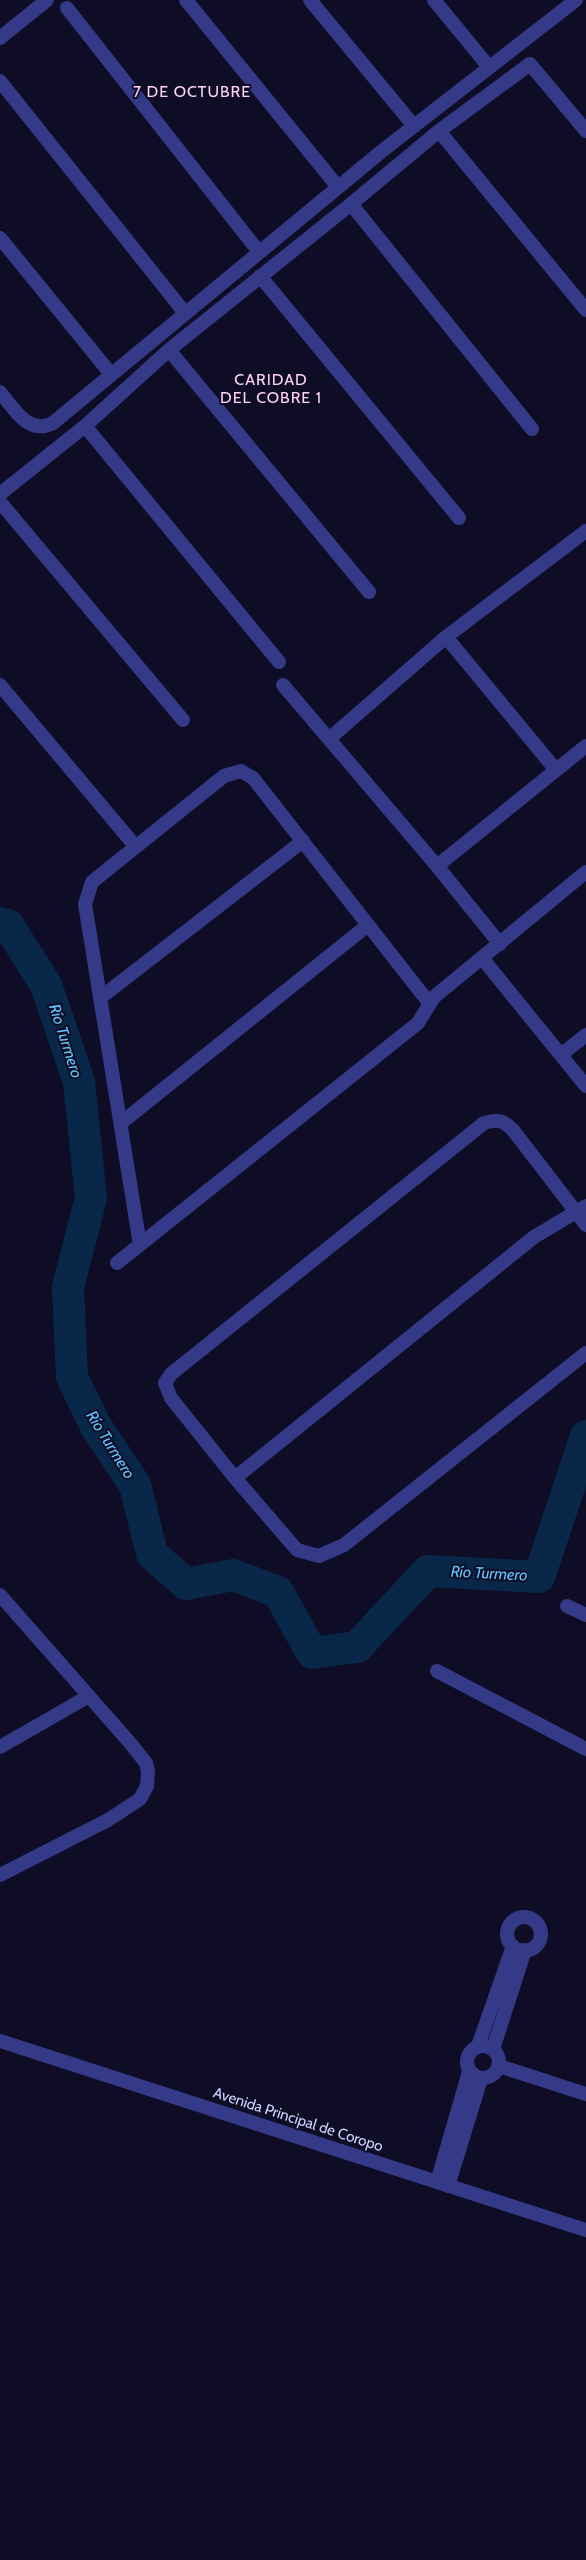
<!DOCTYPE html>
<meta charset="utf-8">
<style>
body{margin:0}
canvas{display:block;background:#0e0d25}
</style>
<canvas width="586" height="2560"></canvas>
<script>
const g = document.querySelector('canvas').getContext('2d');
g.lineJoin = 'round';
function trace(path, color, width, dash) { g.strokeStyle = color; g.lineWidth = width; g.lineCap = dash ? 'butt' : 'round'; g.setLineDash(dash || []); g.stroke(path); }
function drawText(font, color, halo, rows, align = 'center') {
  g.font = font + ' Cabin,sans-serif'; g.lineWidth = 4; g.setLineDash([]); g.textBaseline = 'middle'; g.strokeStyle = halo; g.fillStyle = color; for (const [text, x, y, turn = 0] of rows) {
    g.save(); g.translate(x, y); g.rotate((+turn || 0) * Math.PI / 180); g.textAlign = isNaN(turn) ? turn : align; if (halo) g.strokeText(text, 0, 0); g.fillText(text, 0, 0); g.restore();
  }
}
const river = new Path2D(`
 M 0,923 L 8,925 L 46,985 L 79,1082 L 91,1198 L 68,1287 L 72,1377 L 95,1425 L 135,1485 L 152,1554 L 186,1584 L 233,1575 L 278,1592 L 312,1653 L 357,1647 L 428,1571 L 539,1577 L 586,1436`);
const minor = new Path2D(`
 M 186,0 L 338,187
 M 310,0 L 414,126
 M 434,0 L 489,67
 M 67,8 L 259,252
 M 0,38 L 47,0
 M 0,81 L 185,313
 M 439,131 L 586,310
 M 351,204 L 532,429
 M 0,238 L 111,374
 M 260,276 L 459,518
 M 169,350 L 351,204 L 439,131 L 530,64 L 586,131
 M 0,392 C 14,408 28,436 53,423 L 382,151 L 576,0
 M 85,426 L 279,662
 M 0,494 L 85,426 L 169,350 L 369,592
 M 0,502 L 183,720
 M 446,637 L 556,770
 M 0,685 L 136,847
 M 283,685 L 437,866 L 500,944
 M 330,738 L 446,637 L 586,531
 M 437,866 L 586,746
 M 482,958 L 586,1086
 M 100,998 L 303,841
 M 562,1054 L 586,1035
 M 121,1123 L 368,925
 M 586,1225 L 513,1130 C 503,1120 498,1119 484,1123 L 171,1374 L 165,1383 L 171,1398 L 235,1478 L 297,1550 L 319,1556 L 344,1545 L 586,1353
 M 140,1245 L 85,904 L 92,882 L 224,776 L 241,771 L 253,778 L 430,1004
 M 117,1263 L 418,1023 L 434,997 L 586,872
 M 235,1478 L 534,1237 L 586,1206
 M 0,1595 L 131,1744 L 146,1763 L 148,1771 L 147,1786 L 140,1799 L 108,1820 L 0,1875
 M 567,1606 L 586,1615
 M 437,1671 L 586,1749
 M 0,1747 L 89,1696
 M507 1934a17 17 0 1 1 34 0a17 17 0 1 1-34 0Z
 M467 2062a16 16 0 1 1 32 0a16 16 0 1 1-32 0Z
 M 478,2046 L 513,1946
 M 493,2049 L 525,1950
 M 499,2066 L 586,2094
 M 437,2182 L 469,2072
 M 448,2186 L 481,2079`);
const tertiary = new Path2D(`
 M 0,2041 L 586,2230`);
const streetNames = [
 ["Avenida Principal de Coropo",298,2120,18]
];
const neighbourhoodNames = [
 ["7 DE OCTUBRE",192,92],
 ["CARIDAD",271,380],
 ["DEL COBRE 1",271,398]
];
const waterNames = [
 ["Río Turmero",65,1041,72],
 ["Río Turmero",110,1445,58],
 ["Río Turmero",489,1574,3]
];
trace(river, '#082749', 32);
trace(minor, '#343a88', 14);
trace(tertiary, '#343a88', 14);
drawText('15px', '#d1d1ff', '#0e0d25', streetNames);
g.letterSpacing = '1px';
drawText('16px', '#ffd3f4', '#0e0d25', neighbourhoodNames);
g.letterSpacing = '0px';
drawText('italic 16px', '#5fc6ff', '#0e0d25', waterNames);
</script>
